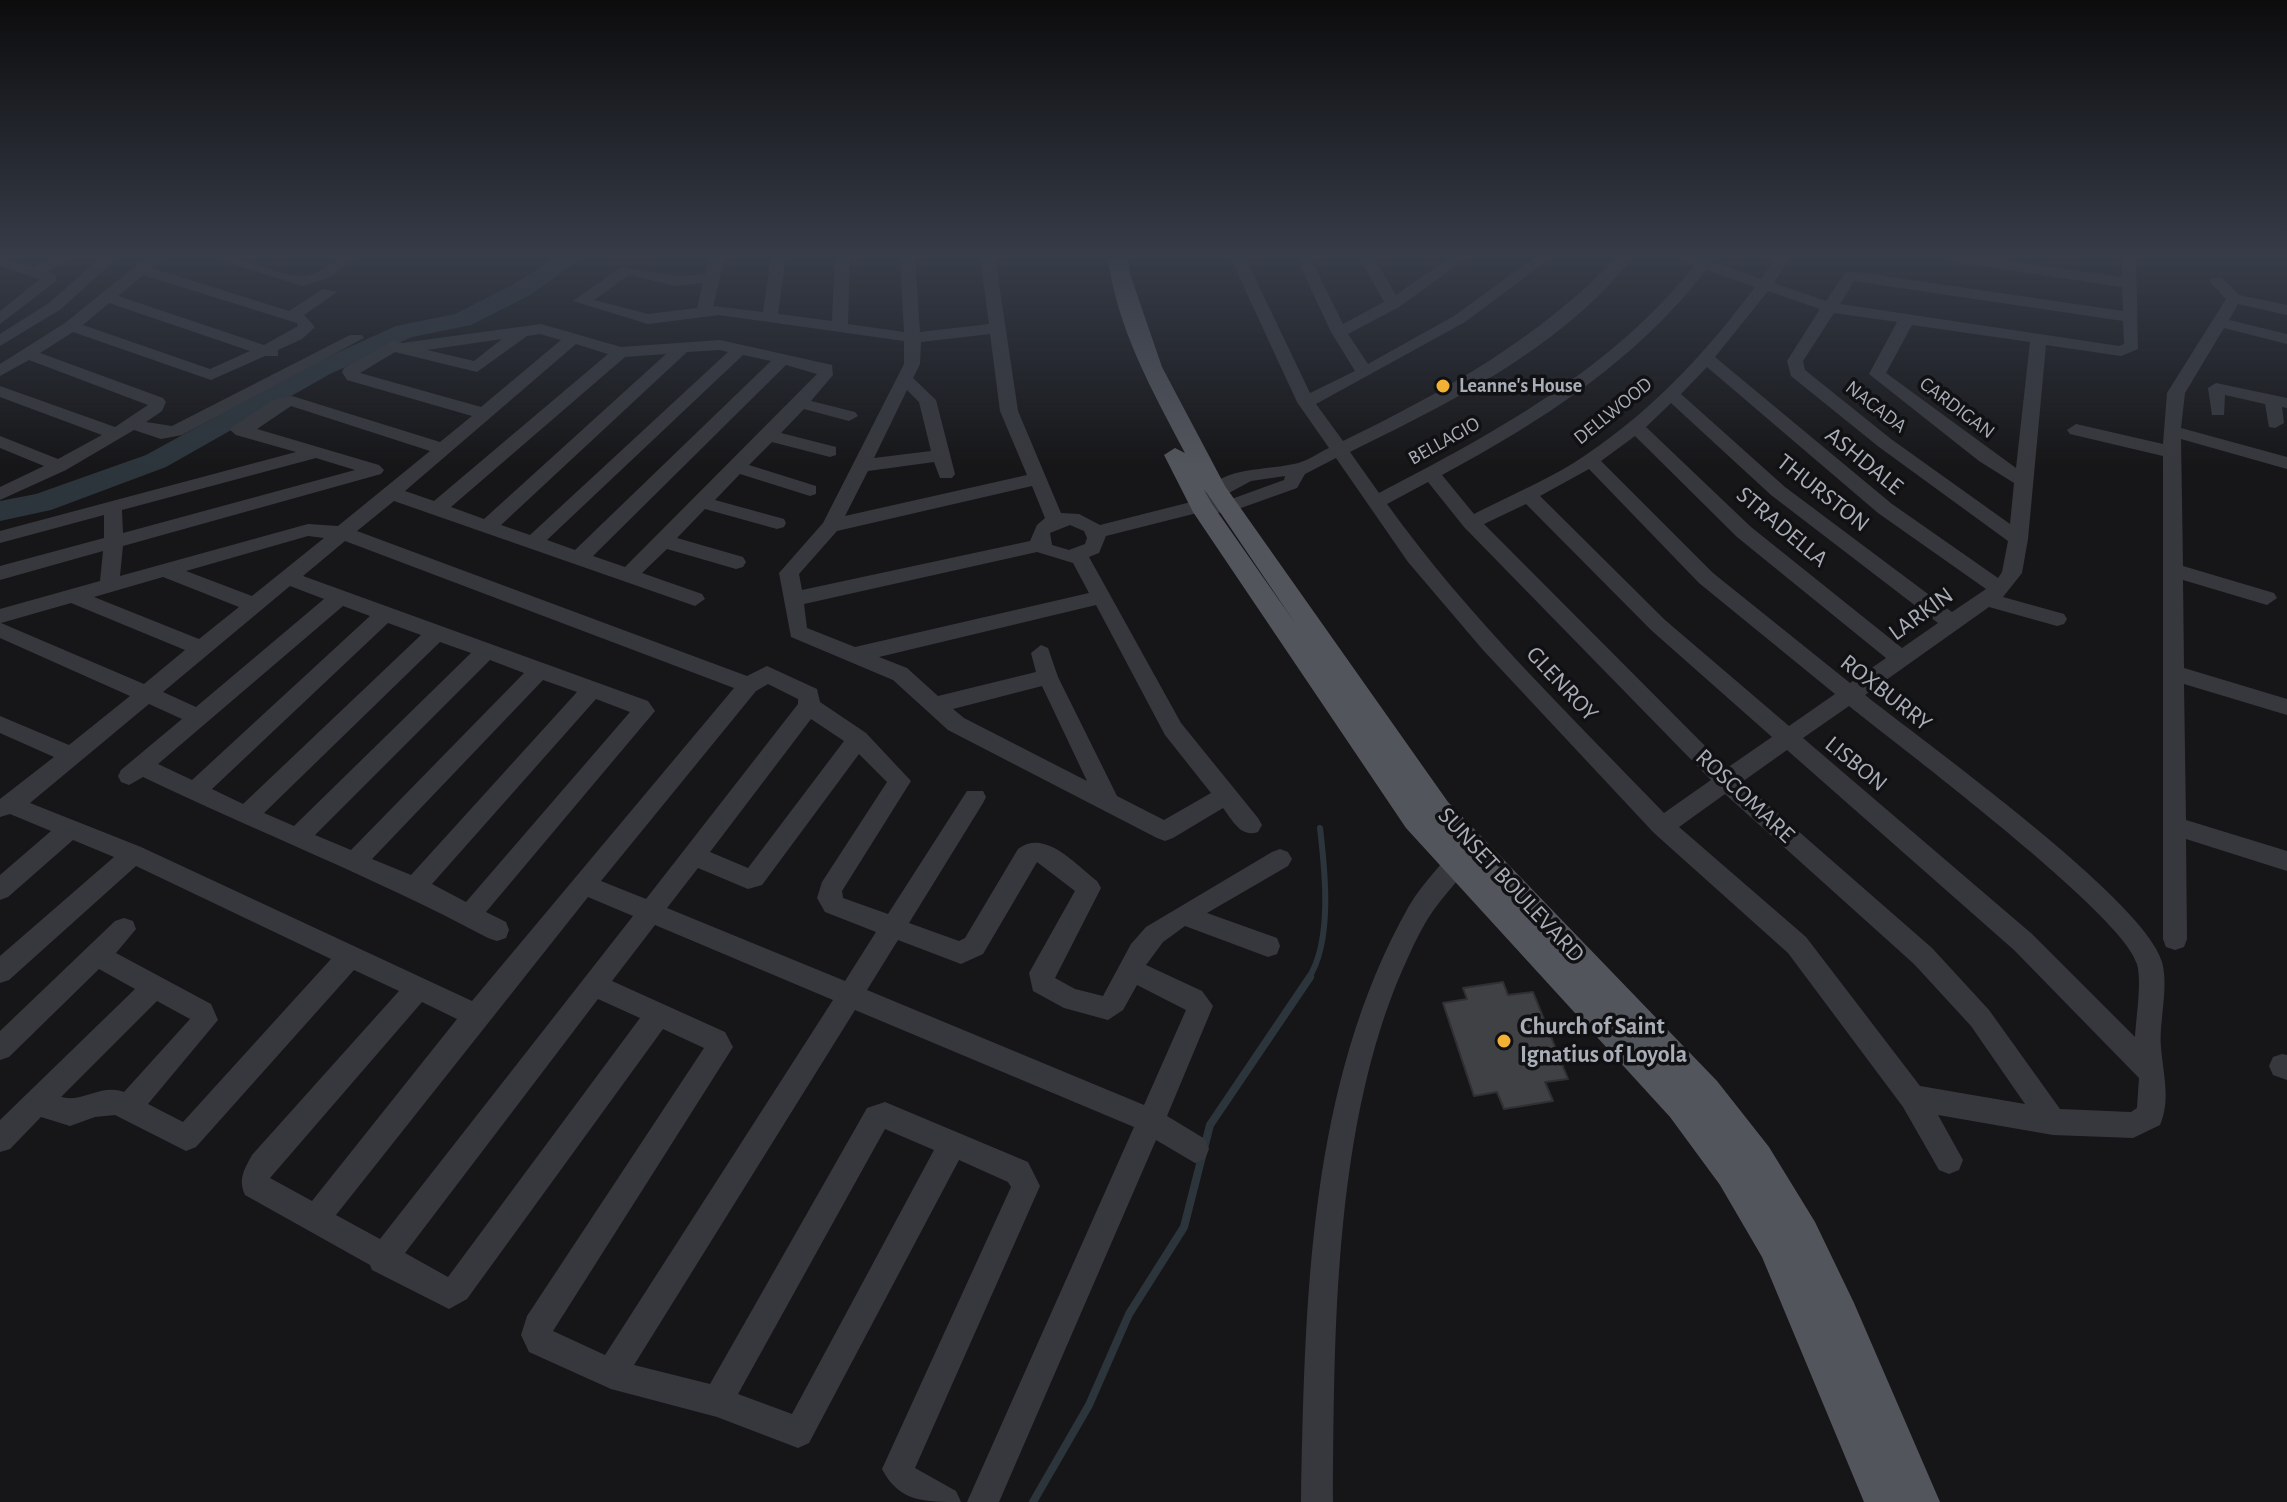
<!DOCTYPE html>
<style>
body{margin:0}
canvas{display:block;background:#161618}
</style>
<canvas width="2287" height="1502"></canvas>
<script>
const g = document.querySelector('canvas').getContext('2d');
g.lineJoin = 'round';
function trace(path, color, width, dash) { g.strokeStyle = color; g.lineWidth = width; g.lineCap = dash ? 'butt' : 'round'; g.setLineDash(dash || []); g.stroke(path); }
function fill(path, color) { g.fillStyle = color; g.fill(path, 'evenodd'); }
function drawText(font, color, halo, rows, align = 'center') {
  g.font = font + ' "Alegreya Sans",sans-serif'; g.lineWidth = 7; g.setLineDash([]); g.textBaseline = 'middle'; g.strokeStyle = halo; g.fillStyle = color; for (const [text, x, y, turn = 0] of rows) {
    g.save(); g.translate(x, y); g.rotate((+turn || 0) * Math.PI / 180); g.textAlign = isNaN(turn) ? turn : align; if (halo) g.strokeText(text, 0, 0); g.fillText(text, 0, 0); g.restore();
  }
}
const streamFar1 = new Path2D(`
 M 1308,979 C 1333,942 1325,870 1320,828`);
const stream = new Path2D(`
 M 1033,1502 L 1089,1405 L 1129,1314 L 1184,1227 L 1210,1125 L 1310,977`);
const river = new Path2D(`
 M 555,257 L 583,257 L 532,294 L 471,325 L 412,337 L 330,374 L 166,467 L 51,510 L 0,521 L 0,501 L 36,494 L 146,455 L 312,364 L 396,326 L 455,314 L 514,284 Z`);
const building = new Path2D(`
 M 1503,982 L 1508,995 L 1533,992 L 1568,1079 L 1545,1082 L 1553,1101 L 1504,1109 L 1497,1092 L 1474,1096 L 1443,1003 L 1467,999 L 1463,988 Z`);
const minor = new Path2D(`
 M 0,257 L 34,267 L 52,257 L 71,257 L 48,272 L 56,275 L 56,281 L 0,324 L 0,311 L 40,279 L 0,266 Z
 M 101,257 L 118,257 L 61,309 L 0,346 L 0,334 L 49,303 Z
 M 147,257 L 164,257 L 152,268 L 289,311 L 323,289 L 337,292 L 304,315 L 315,327 L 302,339 L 278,350 L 278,356 L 265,356 L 211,380 L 73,332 L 40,353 L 163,398 L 166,402 L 162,411 L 146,422 L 172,426 L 350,335 L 362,335 L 364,338 L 182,435 L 161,439 L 134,430 L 66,470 L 0,500 L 0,487 L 44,466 L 0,448 L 0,436 L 58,459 L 102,435 L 0,397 L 0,386 L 115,427 L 148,405 L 29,360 L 0,376 L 0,364 L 65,323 ZM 143,275 L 297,323 L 298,326 L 264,345 L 118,296 ZM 109,303 L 250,351 L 210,369 L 83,325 Z
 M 210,257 C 243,256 280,277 304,276 C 325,274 330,256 357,257 L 328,278 L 303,286 Z
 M 710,257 L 725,257 L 713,306 L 763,312 L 771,257 L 786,257 L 778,314 L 832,321 L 835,257 L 850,257 L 848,324 L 904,332 L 900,257 L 915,257 L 920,332 L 989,324 L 980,257 L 995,257 L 1018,411 L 1061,513 L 1079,514 L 1100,525 L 1195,501 C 1223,465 1255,472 1294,464 C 1306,462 1318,453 1329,448 L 1297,402 L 1230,257 L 1245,257 L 1310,393 L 1355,371 L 1331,332 L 1296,257 L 1310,257 L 1343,324 L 1384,302 L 1359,257 L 1373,257 L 1396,295 L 1450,257 L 1468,257 L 1399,307 L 1348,334 L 1368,364 L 1454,316 L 1535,257 L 1552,257 L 1465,322 L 1316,404 L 1343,441 C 1444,392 1538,339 1617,257 L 1633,257 C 1562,348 1451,402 1350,452 L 1379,493 C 1496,432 1611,370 1694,266 L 1675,257 L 1716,257 L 1713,262 L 1761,279 L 1776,257 L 1790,257 L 1774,283 L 1826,301 L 1845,273 L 1850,271 L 2123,311 L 2122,287 L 1953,262 L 1945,257 L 1983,257 L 2122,277 L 2122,257 L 2136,257 L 2138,349 L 2121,356 L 2046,345 L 2028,539 L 2022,573 L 2003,597 L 2064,614 L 2067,619 L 2064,624 L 2057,626 L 1989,607 L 1865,695 C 1923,741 2147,902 2162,962 C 2169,988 2159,1021 2161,1047 C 2163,1074 2171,1100 2160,1125 L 2133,1138 L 2053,1135 L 1938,1115 L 1963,1160 L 1959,1170 L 1949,1174 L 1939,1170 L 1903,1107 L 1788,953 L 1654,833 L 1483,650 L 1408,562 L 1336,458 L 1305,474 L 1297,488 L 1227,513 L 1201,512 L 1106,536 L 1099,553 L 1089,557 L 1181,723 L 1258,818 L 1262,825 L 1258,832 C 1241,838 1233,821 1223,808 L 1173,838 L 1165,841 L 1157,838 L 948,730 L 893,680 L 791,637 L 779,573 L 823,523 L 904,364 L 904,341 L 719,315 L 648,324 L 573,301 L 621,267 L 675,276 L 705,274 ZM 1706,270 L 1755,287 C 1703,357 1645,418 1572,464 C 1540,483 1507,497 1474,514 L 1442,475 C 1542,421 1636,361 1706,270 ZM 629,275 L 675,286 L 703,283 L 697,308 L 648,314 L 594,300 ZM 1854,281 L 2123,321 L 2124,344 L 2119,346 L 1840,304 ZM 1768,291 L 1820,309 L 1787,361 L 1791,376 L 1879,447 L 2008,541 L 2002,572 L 1998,578 L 1892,504 L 1715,357 ZM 1834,313 L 1897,322 L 1869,374 L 1979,461 L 2014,483 L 2010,524 L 1891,439 L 1805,370 L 1803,361 ZM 1912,325 L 2030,342 L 2016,468 L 1886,373 ZM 990,334 L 1000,411 L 1027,475 L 845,516 L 868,471 L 934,462 L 940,478 L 952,478 L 955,474 L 936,400 L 913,378 L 920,364 L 921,342 ZM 1707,367 L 1878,513 L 1986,589 L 1952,612 L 1785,487 L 1681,394 ZM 907,390 L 919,402 L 931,451 L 874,458 ZM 1671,403 L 1771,495 L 1938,623 L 1902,648 L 1751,527 L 1646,427 ZM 1635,436 L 1737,537 L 1886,658 L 1850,683 L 1713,573 L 1601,461 ZM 1589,469 L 1699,583 L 1835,694 L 1789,726 L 1665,620 L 1540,496 ZM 1285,476 L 1284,480 L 1226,501 L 1216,500 L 1251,481 ZM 1428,482 L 1464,527 L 1711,780 L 1664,813 C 1568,713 1468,617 1387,504 ZM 1032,486 L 1045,518 L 1037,525 L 1030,541 L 802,590 L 799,574 L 837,531 ZM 1526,504 L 1651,630 L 1772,737 L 1727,768 L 1484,524 ZM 1070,525 L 1084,531 L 1087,538 L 1085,544 L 1069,550 L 1052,545 L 1050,533 ZM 1037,552 L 1073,563 L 1089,593 L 855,647 L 807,628 L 804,604 ZM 1096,605 L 1165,735 L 1211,793 L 1164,820 L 1117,796 L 1058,677 L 1048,648 L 1041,645 L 1031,653 L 1036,672 L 938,696 L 907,668 L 879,657 ZM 1042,686 L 1087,781 L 964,718 L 953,709 ZM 1849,706 C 1900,747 2125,916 2137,964 C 2142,982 2136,1018 2135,1037 L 2032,934 L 1803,738 ZM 1787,750 L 2014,950 L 2139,1078 L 2137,1108 L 2131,1112 L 2060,1109 L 1989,1010 L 1932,948 L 1742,782 ZM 1725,794 L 1914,964 L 1971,1026 L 2025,1104 L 1920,1086 L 1806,937 L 1679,827 Z
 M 2212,278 L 2222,278 L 2239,295 L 2287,305 L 2287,315 L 2238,304 L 2229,320 L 2287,334 L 2287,344 L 2224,328 L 2185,393 L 2181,428 L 2287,457 L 2287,469 L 2181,439 L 2183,566 L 2274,593 L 2277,598 L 2267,605 L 2183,580 L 2184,668 L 2287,699 L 2287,715 L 2184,684 L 2186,820 L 2287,851 L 2287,871 L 2186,839 L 2187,939 L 2184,947 L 2175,950 L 2166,947 L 2163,939 L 2163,456 L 2070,434 L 2067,430 L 2076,424 L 2163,444 L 2167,393 L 2226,299 L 2209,281 Z
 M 541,324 L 621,347 L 720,340 L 832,365 L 833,375 L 811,401 L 855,412 L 858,416 L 849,421 L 804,409 L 781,433 L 836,447 L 836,455 L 830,457 L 772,442 L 749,465 L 816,486 L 816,494 L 810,496 L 740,474 L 715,500 L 784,519 L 786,523 L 784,527 L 777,529 L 705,509 L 677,538 L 743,557 L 746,562 L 743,567 L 736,569 L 667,549 L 642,573 L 702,594 L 705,599 L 695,606 L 394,501 L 357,531 L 747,676 L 767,666 L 817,689 L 820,702 L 866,733 L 911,781 L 842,891 L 843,898 L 888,914 L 967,791 L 983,791 L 986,797 L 983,803 L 909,923 L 959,941 L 965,938 L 1018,849 C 1045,828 1076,865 1097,881 L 1101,888 L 1055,978 L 1075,989 L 1103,996 L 1131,944 L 1146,927 L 1272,852 L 1280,849 L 1288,852 L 1292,859 L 1288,866 L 1207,913 L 1277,938 L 1280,946 L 1277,954 L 1268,957 L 1185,926 L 1163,942 L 1146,965 L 1202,991 L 1213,1006 L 1167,1116 L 1205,1139 L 1209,1149 L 1205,1159 L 1195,1163 L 1156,1140 L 999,1502 L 967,1502 L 1134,1127 L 855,1010 L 634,1365 L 710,1384 L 867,1108 L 885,1102 L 1028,1162 L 1040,1186 L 915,1468 L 956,1491 L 961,1502 C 924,1502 899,1502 882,1469 L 1011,1187 L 1008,1182 L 959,1160 L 809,1443 L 798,1448 L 717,1417 L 611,1389 L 529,1352 L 521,1335 L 527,1316 L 704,1048 L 663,1029 L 467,1299 L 449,1309 L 372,1270 L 370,1265 L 245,1195 C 238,1179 244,1170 252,1155 L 399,991 L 354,970 L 196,1147 L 186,1151 L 115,1115 L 95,1117 L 70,1126 L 41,1117 L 10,1149 L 0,1152 L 0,1120 L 135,989 L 99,969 L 9,1057 L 0,1060 L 0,1031 L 115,921 L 124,918 L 133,921 L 136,929 L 116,953 L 211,1004 L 218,1020 L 148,1104 L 183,1122 L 331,959 L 136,866 L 9,980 L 0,983 L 0,956 L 114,857 L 73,840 L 8,897 L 0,900 L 0,875 L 51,831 L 10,814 L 0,817 L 0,799 L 54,757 L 0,733 L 0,716 L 69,745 L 130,696 L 0,638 L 0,609 L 100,581 L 103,551 L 0,580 L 0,566 L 104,538 L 104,515 L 0,543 L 0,531 L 296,452 L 236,435 L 229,429 L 273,400 L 292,396 L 440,442 L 472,416 L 347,380 L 342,372 L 344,368 L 393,341 L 402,343 ZM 540,334 L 561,340 L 481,407 L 360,373 L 395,352 L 477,372 L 527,336 ZM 502,339 L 474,361 L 427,350 ZM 576,344 L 608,354 L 434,501 L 405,491 ZM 720,350 L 728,352 L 530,535 L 501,525 L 687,352 ZM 666,354 L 484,519 L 451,507 L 625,357 ZM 743,355 L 771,361 L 575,550 L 547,540 ZM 786,365 L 817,374 L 625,567 L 593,556 ZM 291,406 L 430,451 L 338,526 L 308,524 L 120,576 L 123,546 L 381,474 L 384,470 L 379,465 L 257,429 ZM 316,458 L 355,470 L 123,533 L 122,510 ZM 308,536 L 324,538 L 252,596 L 186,571 ZM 345,541 L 734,688 L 472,1001 L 141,847 L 30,803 L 149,704 L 182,719 L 121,770 L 118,776 L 121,782 L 129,785 L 143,777 C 258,832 376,878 488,938 L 497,941 L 506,938 L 509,930 L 506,922 L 486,912 L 655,711 L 648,701 L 303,576 ZM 163,577 L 239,607 L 199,639 L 94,597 ZM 290,586 L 324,599 L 196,707 L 163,692 ZM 71,603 L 185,650 L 144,684 L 1,623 ZM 343,606 L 370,616 L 192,780 L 158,764 ZM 388,623 L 421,635 L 243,804 L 212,789 ZM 440,642 L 471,653 L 294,826 L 264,813 ZM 490,660 L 524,673 L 351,850 L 315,835 ZM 543,680 L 577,692 L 411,875 L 372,859 ZM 768,684 L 798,699 L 798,704 L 646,899 L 601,881 L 756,691 ZM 596,699 L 630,712 L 466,902 L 432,884 ZM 811,719 L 844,741 L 748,868 L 710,852 ZM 859,754 L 887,782 L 822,882 L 817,898 L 825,912 L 876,932 L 845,981 L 667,908 L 698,868 L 748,889 L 762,885 ZM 1037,862 L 1075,891 L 1029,973 L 1033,991 L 1064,1008 L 1108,1020 L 1123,1010 L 1137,985 L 1186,1010 L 1144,1105 L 867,990 L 898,940 L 961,964 L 983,954 ZM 588,897 L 633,916 L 380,1239 L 336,1215 ZM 655,925 L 833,1000 L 605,1355 L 553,1331 L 733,1047 L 725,1032 L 612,981 ZM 598,999 L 640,1018 L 448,1277 L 405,1253 ZM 157,1001 L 190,1019 L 124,1092 C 102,1083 82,1103 61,1097 ZM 422,1002 L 457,1019 L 312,1201 L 270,1178 ZM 885,1129 L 934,1150 L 792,1414 L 738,1394 Z
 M 2216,383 L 2287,398 L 2287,408 L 2282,407 L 2284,423 L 2275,428 L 2269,427 L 2265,404 L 2225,395 L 2224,415 L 2212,415 L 2208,388 Z
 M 1466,841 L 1474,844 L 1478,851 C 1465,876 1442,895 1427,920 C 1415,940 1405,964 1396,985 C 1334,1140 1334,1337 1333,1502 L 1301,1502 C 1305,1303 1308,1084 1409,906 C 1422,884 1442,864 1458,844 Z
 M 2282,1054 L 2287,1055 L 2287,1080 L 2273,1075 L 2269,1066 L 2273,1057 Z`);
const major = new Path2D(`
 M 1108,257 L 1128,257 L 1130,274 L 1162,367 L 1225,486 L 1448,802 L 1717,1081 L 1769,1147 L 1815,1222 L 1854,1303 L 1940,1502 L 1864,1502 L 1762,1257 L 1720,1185 L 1670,1117 L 1406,828 L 1193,512 L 1164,455 L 1175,448 L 1185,453 C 1153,392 1116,327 1108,257 ZM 1204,490 L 1207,493 L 1295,623 L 1212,504 Z`);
const markers = [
 [1443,386,8,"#f2b134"],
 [1504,1041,8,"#f2b134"]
];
const farPoinames = [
 ["Leanne's House",1459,386]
];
const farStreetnames = [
 ["NACADA",1876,407,38],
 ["CARDIGAN",1957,408,37],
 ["DELLWOOD",1613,411,-39],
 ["BELLAGIO",1444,441,-29]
];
const streetNames = [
 ["ASHDALE",1864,461,39],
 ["THURSTON",1823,493,38],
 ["STRADELLA",1782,527,40],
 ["LARKIN",1921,614,-36],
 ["GLENROY",1562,684,47],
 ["ROXBURRY",1886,693,38],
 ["LISBON",1856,764,39],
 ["ROSCOMARE",1745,796,43],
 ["SUNSET BOULEVARD",1511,885,47]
];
const poiNames = [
 ["Church of Saint",1520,1027],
 ["Ignatius of Loyola",1520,1055]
];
trace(streamFar1, '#2c353c', 6);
trace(stream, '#2c353c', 8);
fill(river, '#2c353c');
fill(building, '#404145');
trace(building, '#303034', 2);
fill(minor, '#37383d');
fill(major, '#53555c');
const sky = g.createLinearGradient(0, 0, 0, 467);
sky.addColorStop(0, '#0c0c0d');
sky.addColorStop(0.55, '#363c48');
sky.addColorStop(1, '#363c4800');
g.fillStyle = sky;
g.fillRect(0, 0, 2287, 467);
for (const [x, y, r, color] of markers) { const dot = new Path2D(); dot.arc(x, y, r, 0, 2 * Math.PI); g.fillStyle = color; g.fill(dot); trace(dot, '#111113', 3); }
drawText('bold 20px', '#a8adb8', '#111113', farPoinames, 'left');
drawText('20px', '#a8adb8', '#111113', farStreetnames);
drawText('24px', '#a8adb8', '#111113', streetNames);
drawText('bold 24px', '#a8adb8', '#111113', poiNames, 'left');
</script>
